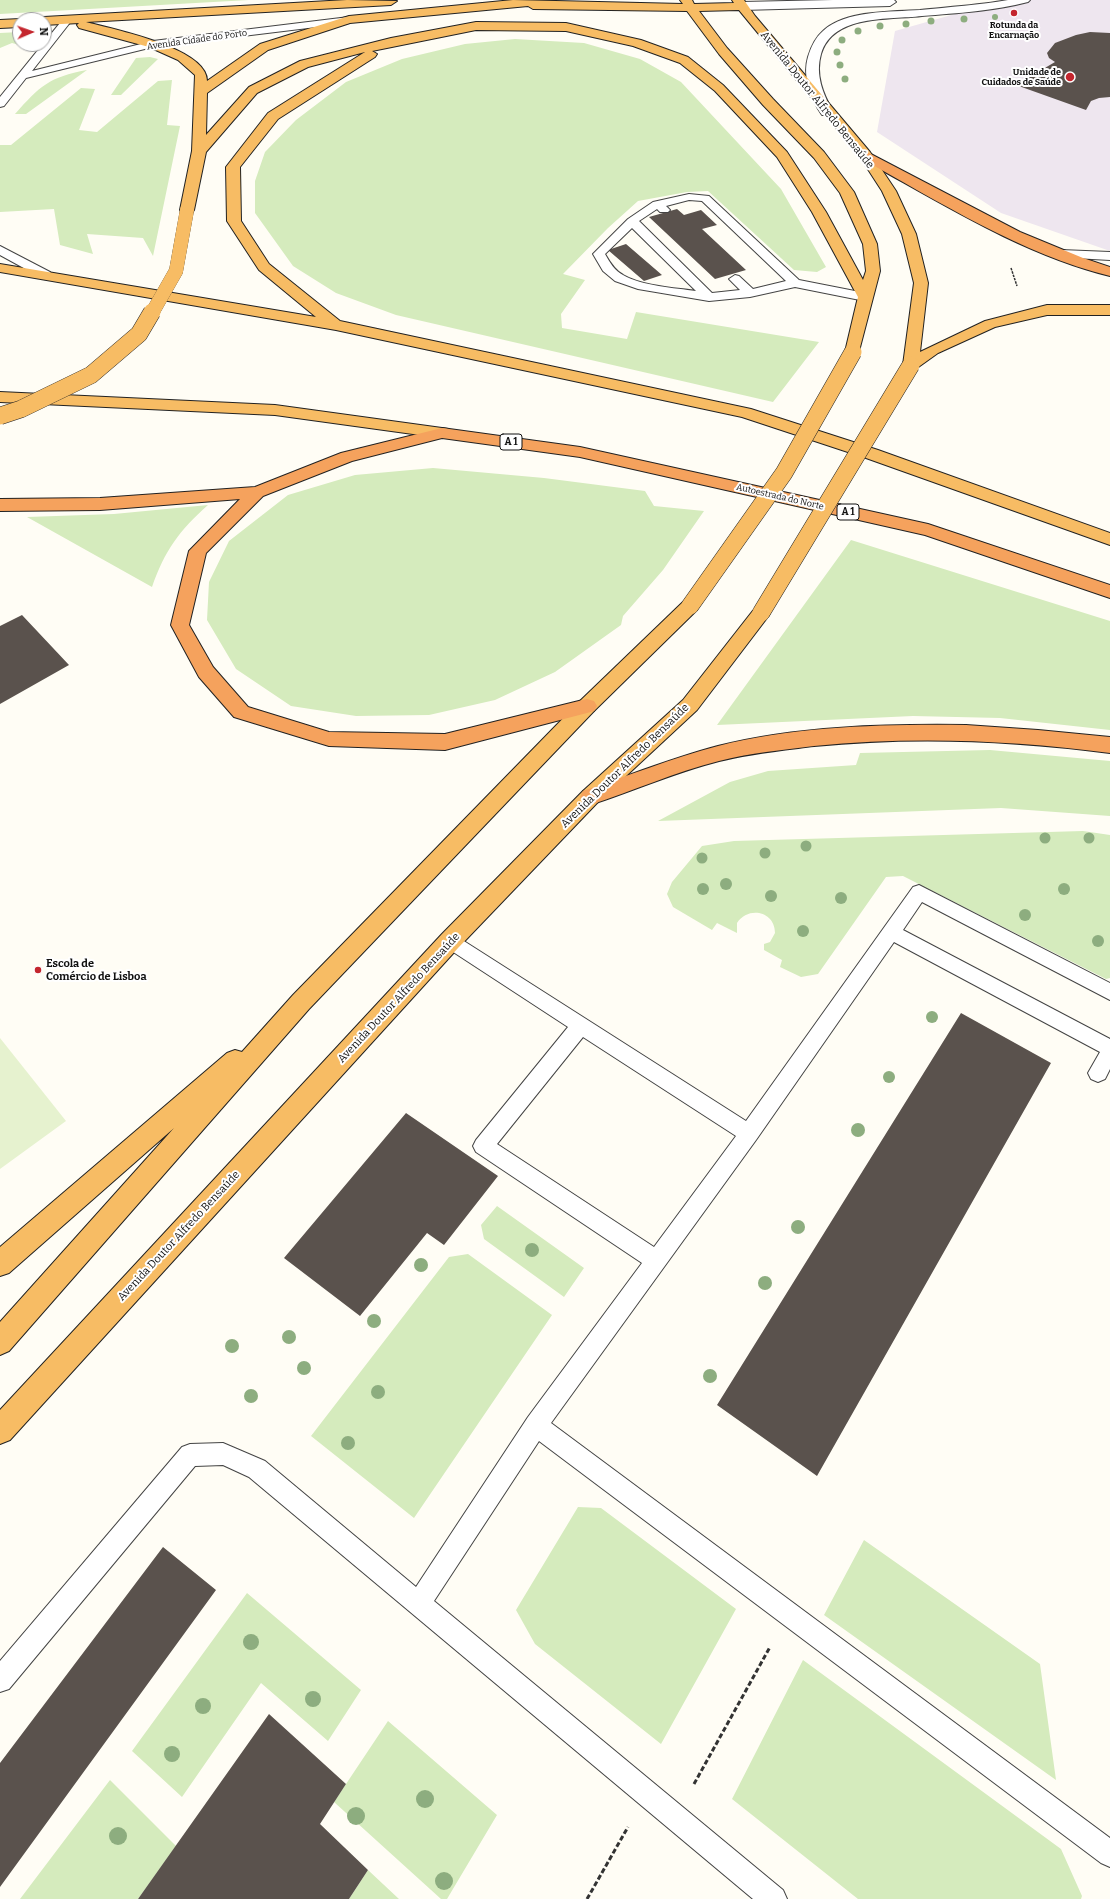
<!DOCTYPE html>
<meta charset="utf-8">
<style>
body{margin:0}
#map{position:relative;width:1110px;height:1899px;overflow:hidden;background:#fffdf5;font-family:Bitter,serif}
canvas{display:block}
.north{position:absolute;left:12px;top:12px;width:40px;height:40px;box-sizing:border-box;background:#fff;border:1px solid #a0a0a0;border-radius:50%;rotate:88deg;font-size:11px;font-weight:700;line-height:16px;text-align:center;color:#111}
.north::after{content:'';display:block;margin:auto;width:14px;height:18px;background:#c4262e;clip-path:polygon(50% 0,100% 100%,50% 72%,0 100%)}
</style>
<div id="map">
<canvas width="1110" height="1899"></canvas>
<div class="north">N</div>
</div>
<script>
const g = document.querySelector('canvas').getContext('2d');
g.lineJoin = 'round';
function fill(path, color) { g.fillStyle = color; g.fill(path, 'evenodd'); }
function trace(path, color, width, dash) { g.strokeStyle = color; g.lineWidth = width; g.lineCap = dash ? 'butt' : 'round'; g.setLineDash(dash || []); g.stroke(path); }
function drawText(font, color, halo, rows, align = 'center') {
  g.font = font + ' Bitter,serif'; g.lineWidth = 4; g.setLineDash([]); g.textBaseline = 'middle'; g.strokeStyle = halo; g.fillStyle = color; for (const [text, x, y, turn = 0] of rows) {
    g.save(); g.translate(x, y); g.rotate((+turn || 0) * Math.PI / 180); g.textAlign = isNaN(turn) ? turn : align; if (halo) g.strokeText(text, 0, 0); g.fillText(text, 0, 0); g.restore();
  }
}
const industrial = new Path2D(`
 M 1004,0 L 1110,0 L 1110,251 L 1001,213 L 877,132 L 895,31 Z`);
const green = new Path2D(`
 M 0,0 L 249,0 L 0,14 Z
 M 20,32 L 20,44 L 25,44 L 23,46 L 12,43 L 0,48 L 0,33 Z
 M 515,39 L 584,43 L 640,59 L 681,82 L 781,189 L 826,267 L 817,272 L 794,270 L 708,191 L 687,192 L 638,201 L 608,228 L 563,274 L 585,280 L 561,314 L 562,328 L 627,339 L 636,312 L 819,342 L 773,402 L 396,315 L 336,293 L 293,266 L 255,213 L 255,181 L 265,152 L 296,120 L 346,82 L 402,59 L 465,44 Z
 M 150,57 L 158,59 L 121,95 L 111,95 L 136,58 Z
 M 87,70 L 26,114 L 15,114 C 40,86 49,77 87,70 Z
 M 172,80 L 167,125 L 180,126 L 153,256 L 143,238 L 87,234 L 93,254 L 60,245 L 54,209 L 0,212 L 0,145 L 11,145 L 81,88 L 95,89 L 79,130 L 97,132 L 158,81 Z
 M 433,468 L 544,478 L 645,491 L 654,506 L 704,511 L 663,570 L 623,616 L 621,625 L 555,672 L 495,700 L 429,715 L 356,716 L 291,706 L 236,669 L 207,620 L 209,582 L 229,541 L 288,495 L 355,475 Z
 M 208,505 C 179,531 165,550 152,587 L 27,517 L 114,514 Z
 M 851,540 L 1110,621 L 1110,730 L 1000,718 L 913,716 L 717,725 Z
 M 990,750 L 1110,761 L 1110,816 L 1001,808 L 658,821 L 730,782 L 768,771 L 856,765 L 860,753 Z
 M 1083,831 L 1110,835 L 1110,978 L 1106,979 L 903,876 L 886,877 L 818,974 L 801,977 L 780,967 L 782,960 L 764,950 L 764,944 L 770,942 L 775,933 C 775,911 748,906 737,923 L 737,933 L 717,923 L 712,930 L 673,907 L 667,894 L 672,882 L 702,846 L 734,841 Z
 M 497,1206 L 584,1268 L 564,1297 L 484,1239 L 481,1225 Z
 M 468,1254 L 552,1315 L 414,1518 L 311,1436 L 449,1257 Z
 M 578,1507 L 601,1508 L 736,1609 L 661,1744 L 535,1644 L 516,1610 Z
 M 864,1540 L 1040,1664 L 1056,1780 L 824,1615 Z
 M 247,1593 L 361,1690 L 328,1741 L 261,1683 L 182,1797 L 132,1751 Z
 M 803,1660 L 1061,1849 L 1082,1896 L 1081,1899 L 858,1899 L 732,1799 Z
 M 388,1721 L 497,1815 L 447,1899 L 441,1899 L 334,1802 Z
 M 110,1780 L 176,1846 L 138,1899 L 20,1899 Z
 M 368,1870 L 399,1899 L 349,1899 Z`);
const pitch = new Path2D(`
 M 0,1038 L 66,1121 L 0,1169 Z`);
const building = new Path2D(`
 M 1090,32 L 1110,33 L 1110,97 L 1099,98 L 1091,101 L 1086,110 L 1016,85 L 1055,62 L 1049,58 L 1047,53 L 1055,43 L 1076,35 Z
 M 677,209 L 684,215 L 701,210 L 717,225 L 702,229 L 746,270 L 715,279 L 649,217 Z
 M 626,244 L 662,275 L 644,281 L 608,250 Z
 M 22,615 L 69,665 L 0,704 L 0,626 Z
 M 961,1013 L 1051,1063 L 817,1476 L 717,1405 Z
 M 406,1113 L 498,1176 L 444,1245 L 427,1233 L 360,1316 L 284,1258 Z
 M 163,1547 L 216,1590 L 0,1887 L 0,1763 Z
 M 269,1714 L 346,1784 L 320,1824 L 368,1870 L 349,1899 L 138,1899 Z`);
const pathFar1 = new Path2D(`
 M 1011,268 L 1017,286`);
const path = new Path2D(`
 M 694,1784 L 770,1647
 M 587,1899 L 628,1827`);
const service = new Path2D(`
 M 67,17 L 72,20 L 32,71 L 153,41 L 349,17 L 354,20 L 349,23 L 153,47 L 26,78 L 4,106 L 0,107 L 0,97 L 64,18 Z
 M 689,194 L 709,196 L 799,280 L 865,293 L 871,297 L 865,301 L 795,287 L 750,297 L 709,301 L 638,289 L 615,281 L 603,271 L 593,254 L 628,219 L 653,202 ZM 689,200 L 702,201 L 786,281 L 753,289 L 739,276 L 735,275 L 729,279 L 740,290 L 712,293 L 639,221 L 657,209 L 660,212 L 668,212 L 670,210 L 666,206 ZM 632,228 L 696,291 C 675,288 642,286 623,275 C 615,271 610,263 605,254 Z
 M 0,246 L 50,272 L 52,275 L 50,278 L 42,278 L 0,255 Z
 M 919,885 L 1110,983 L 1110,1000 L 922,902 L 903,930 L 1110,1039 L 1110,1069 L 1105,1079 L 1098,1082 L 1091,1079 L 1088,1073 L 1100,1052 L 894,942 L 756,1140 L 551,1423 L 1110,1838 L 1110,1867 L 1101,1863 L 539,1441 L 434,1601 L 783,1890 L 787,1899 L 753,1899 L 249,1477 L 223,1465 L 195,1466 L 9,1689 L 0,1692 L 0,1661 L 182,1447 L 190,1444 L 223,1443 L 265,1461 L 416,1587 L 528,1417 L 642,1263 L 476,1152 L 473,1146 L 476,1140 L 568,1027 L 444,946 L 441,941 L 444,936 L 450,933 L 456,936 L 746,1121 L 913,887 ZM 583,1037 L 736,1136 L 654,1247 L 497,1144 Z`);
const minor = new Path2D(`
 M 1061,250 L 1110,252 L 1110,260 L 1056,257 L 1054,254 L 1056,251 Z`);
const tertiary = new Path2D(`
 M 833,0 L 894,0 L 896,2 L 890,6 L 742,10 L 736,6 L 742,2 Z
 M 1008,0 L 1030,0 L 1028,2 C 994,11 958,13 922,16 C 889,20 833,14 821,54 C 815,75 823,94 833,112 L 832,115 L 822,115 C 811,99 802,77 808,57 C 811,47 815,38 823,31 C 845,10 891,12 920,10 C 949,7 980,5 1008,0 Z`);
const trunk = new Path2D(`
 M 347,0 L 397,1 L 391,5 L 86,22 C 112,29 208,48 207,81 L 260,44 L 349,16 L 513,0 L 683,4 L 680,0 L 692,0 L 694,4 L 734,3 L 732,0 L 744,0 L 755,16 L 870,152 L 896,191 L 916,234 L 928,283 L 920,352 L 985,321 L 1047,305 L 1110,305 L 1110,315 L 1047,315 L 995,327 L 938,353 L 917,368 L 905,368 L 903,365 L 914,283 L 902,234 L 882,191 L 860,157 L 739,10 L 699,11 L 727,48 L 773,99 L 824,152 L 854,192 L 877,244 L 880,271 L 858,355 L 848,355 L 845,352 L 858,297 L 812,212 L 777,157 L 715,91 L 680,63 L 633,46 L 566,31 L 476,30 L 372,51 L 377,54 L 375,57 L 278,119 L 240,167 L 241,221 L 269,264 L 340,321 L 751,409 L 878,450 L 1110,533 L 1110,545 L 866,458 L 742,417 L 336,330 L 0,272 L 0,264 L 316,317 L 259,270 L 227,221 L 226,167 L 268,113 L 365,52 L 308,67 L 257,93 L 206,152 L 194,210 L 192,213 L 182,213 L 180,210 L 192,151 L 195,75 L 178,60 L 149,47 L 79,28 L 77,25 L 79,23 L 44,25 L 44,20 L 39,20 L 44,17 ZM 528,6 L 533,9 L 687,11 L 719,54 L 763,105 L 814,158 L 840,193 L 863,244 L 866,271 L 863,280 L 826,212 L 787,152 L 723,85 L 688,57 L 641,40 L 566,23 L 476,22 L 391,38 L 300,61 L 249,87 L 206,135 L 207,93 L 268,50 L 350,23 Z
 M 20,19 L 22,20 L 20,20 L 20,27 L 0,28 L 0,20 Z
 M 0,392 L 275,405 L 442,428 L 448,429 L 450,433 L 448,437 L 442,438 L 275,415 L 0,402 Z
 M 690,600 L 696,601 L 699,606 L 696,611 L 594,711 L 309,1009 L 9,1351 L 0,1355 L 0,1322 L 174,1128 L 9,1273 L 0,1276 L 0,1247 L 227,1053 L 235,1050 L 242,1052 L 293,995 L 580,701 L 684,601 Z
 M 761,607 L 767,608 L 770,613 L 767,618 L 697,710 L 597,803 L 458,948 L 10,1440 L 0,1444 L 0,1410 L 442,934 L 583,791 L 683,700 L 755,608 Z`);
const motorway = new Path2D(`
 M 865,151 L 1020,232 L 1083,258 L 1110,267 L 1110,276 C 1021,254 940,202 860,158 L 858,155 L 860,152 Z
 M 442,428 L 580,447 L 928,524 L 1110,585 L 1110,598 L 925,535 L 580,457 L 442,438 L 352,461 L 263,496 L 206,553 L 189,625 L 213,667 L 248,707 L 329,732 L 445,734 L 587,699 L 594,701 L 597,706 L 594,711 L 587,713 L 445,750 L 329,746 L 234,717 L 199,677 L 171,625 L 189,551 L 240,499 L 100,510 L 0,511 L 0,499 L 100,498 L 255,487 L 341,453 Z
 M 966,725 L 1038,730 L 1110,737 L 1110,753 C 1012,740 913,736 814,746 C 782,750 750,753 719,761 C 675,772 633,791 590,805 L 583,803 L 580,797 L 583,791 C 628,776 672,758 718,746 C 796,726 886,724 966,725 Z`);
const trunkBridgeFar1 = new Path2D(`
 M 152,313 L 176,271 L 187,210`);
const trunkBridge = new Path2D(`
 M 0,416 L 21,409 L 91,375 L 139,334 L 152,312
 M 690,606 L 784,473 L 853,352
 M 761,613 L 911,365`);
const trees = [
 [995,17,3],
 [964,19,3.5],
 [931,21,3.5],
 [906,24,3.5],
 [880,26,3.5],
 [858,31,3.5],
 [842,40,3.5],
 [837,52,3.5],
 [840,65,3.5],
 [845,79,3.5],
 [1045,838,5.5],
 [1089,838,5.5],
 [806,846,5.5],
 [765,853,5.5],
 [702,858,5.5],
 [726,884,6],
 [703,889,6],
 [1064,889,6],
 [771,896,6],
 [841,898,6],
 [1025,915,6],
 [803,931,6],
 [1098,941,6],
 [932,1017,6],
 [889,1077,6],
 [858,1130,7],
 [798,1227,7],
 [532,1250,7],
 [421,1265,7],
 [765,1283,7],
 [374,1321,7],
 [289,1337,7],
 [232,1346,7],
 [304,1368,7],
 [710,1376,7],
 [378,1392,7],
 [251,1396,7],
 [348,1443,7],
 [251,1642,8],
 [313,1699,8],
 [203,1706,8],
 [172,1754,8],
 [425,1799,9],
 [356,1816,9],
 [118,1836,9],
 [444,1881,9]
];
const markers = [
 [1014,13,4,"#c4262e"],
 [1070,77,5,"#c4262e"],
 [38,970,4,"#c4262e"]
];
const farPoinames = [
 ["Rotunda da",1014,25],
 ["Encarnação",1014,35],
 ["Unidade de",1061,72,"right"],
 ["Cuidados de Saúde",1061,82,"right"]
];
const farStreetnames = [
 ["Avenida Cidade do Porto",197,40,-8],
 ["Autoestrada do Norte",780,497,13]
];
const shields = [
 [511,442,22],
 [848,512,22]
];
const shieldNames = [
 ["A 1",511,442],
 ["A 1",848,512]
];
const streetNames = [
 ["Avenida Doutor Alfredo Bensaúde",817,100,51],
 ["Avenida Doutor Alfredo Bensaúde",625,766,-44],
 ["Avenida Doutor Alfredo Bensaúde",399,998,-47],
 ["Avenida Doutor Alfredo Bensaúde",179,1236,-47]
];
const poiNames = [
 ["Escola de",46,964],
 ["Comércio de Lisboa",46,977]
];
fill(industrial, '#eee6ef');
fill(green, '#d5ebbd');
fill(pitch, '#e6f2cf');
fill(building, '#5a524d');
trace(service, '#444', 2);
trace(minor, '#444', 2);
trace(tertiary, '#444', 2);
trace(trunk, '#222', 2);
trace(motorway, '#222', 2);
trace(pathFar1, '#333', 1.5, [2.5, 1]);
trace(path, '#333', 3, [5, 2.5]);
fill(service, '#fff');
fill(minor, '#fff');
fill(tertiary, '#fff');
fill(trunk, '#f7bc64');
fill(motorway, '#f5a25d');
trace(trunkBridgeFar1, '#222', 14, []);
trace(trunkBridge, '#222', 18, []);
trace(trunkBridgeFar1, '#f7bc64', 14);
trace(trunkBridge, '#f7bc64', 17);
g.fillStyle = '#8dad7f';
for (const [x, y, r] of trees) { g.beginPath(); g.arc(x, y, r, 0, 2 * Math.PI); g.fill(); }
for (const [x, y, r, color] of markers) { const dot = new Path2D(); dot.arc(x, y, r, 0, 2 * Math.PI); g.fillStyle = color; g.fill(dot); trace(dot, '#fff', 1.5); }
drawText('bold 9px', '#111', '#fff', farPoinames);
drawText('9px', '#111', '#fff', farStreetnames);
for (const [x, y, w] of shields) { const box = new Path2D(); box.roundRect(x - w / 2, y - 8, w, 16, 3); g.fillStyle = '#fff'; g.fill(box); trace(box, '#111', 1); }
drawText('bold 10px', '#111', null, shieldNames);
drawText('11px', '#111', '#fff', streetNames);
drawText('bold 11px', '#111', '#fff', poiNames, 'left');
</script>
